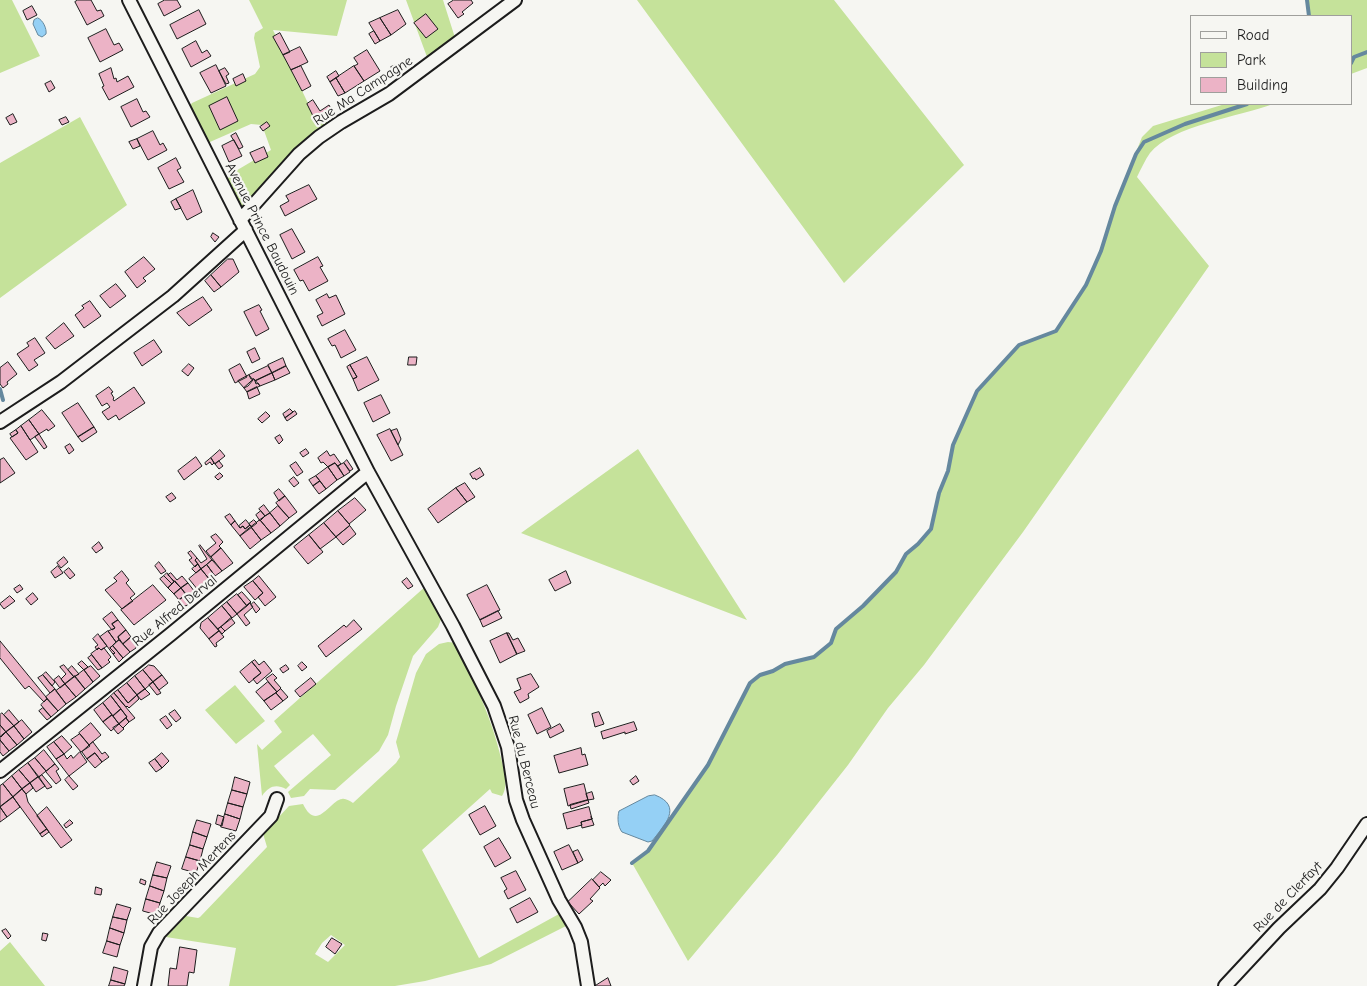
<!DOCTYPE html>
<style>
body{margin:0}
#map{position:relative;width:1367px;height:986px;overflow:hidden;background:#f6f6f2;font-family:"Comic Neue",sans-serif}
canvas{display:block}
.legend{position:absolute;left:1190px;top:15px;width:162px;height:90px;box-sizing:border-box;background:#f6f6f2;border:1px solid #9f9f9c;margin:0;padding:6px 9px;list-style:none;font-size:15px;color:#1c1c1c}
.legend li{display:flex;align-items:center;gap:10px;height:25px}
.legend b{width:25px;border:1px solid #9f9f9c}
</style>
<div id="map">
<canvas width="1367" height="986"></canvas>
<ul class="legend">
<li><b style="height:6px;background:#f6f6f2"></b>Road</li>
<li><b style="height:14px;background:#c5e29a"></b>Park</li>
<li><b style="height:14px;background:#ecb3c6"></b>Building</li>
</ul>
</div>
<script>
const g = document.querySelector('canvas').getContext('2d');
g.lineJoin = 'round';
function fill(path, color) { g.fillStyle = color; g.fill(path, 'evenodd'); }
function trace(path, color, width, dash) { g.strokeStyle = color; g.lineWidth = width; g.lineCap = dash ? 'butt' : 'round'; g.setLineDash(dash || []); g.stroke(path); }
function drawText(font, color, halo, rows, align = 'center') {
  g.font = font + ' "Comic Neue",sans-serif'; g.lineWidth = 4.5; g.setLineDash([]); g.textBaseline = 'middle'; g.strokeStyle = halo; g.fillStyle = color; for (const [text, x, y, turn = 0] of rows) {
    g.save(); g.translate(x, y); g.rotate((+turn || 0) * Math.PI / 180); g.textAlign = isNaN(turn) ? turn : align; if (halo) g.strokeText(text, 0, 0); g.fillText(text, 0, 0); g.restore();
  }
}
const green = new Path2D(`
 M 0,0 L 12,0 L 40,56 L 0,73 Z
 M 249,0 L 347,0 L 337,36 L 273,30 L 317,122 L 341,122 L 319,137 L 240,220 L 225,181 L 234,172 L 271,150 L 262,125 L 251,124 L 203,145 L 186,112 L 192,103 L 255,74 L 260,67 L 254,38 L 255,33 L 263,28 Z
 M 406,0 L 443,0 L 457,44 L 430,65 Z
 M 637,0 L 834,0 L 964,165 L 844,283 Z
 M 1306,0 L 1367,0 L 1367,68 L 1351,74 L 1351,16 L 1308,16 Z
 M 1225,104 L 1273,104 C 1241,116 1171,126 1150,153 C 1145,160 1141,169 1137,177 L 1209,266 L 1023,532 L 924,665 L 888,708 L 848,765 L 777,855 L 688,961 L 632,863 L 648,850 L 708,765 L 750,683 L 760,675 L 773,671 L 785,664 L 814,657 L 831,643 L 836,629 L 863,606 L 896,572 L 906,554 L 918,544 L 931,529 L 939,493 L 948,471 L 953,445 L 977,391 L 1019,345 L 1056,331 L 1071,309 L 1086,285 L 1101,251 L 1115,206 L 1142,137 L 1153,126 Z
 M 80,117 L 127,205 L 0,298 L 0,163 Z
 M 638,449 L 747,620 L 521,533 Z
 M 426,586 L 442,617 L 438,627 L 413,656 L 396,706 L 388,735 L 379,751 L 335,790 L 310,789 L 304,796 L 291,798 L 288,792 L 331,755 L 313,734 L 274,766 L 290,785 L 286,789 C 276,784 269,786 262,796 L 257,744 L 262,750 L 282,732 L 274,721 Z
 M 448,642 L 457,643 L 461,649 L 460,653 C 477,687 492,720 501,758 C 504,770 509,785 502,796 L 492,793 L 490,789 L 422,850 L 479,958 L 559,914 L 566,926 L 491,964 L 425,981 L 395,986 L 229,986 L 236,948 L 166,937 L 186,916 L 198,918 L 200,917 L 267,847 L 264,837 L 264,833 L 289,806 L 303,804 C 317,833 330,800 342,799 C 345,798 350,801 353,803 L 396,763 L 400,757 L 396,742 L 416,673 L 426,654 L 439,644 ZM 331,935 L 345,945 L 328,962 L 315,954 L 322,943 Z
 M 235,685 L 265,721 L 236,744 L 205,710 Z
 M 10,942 L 45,986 L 0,986 L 0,951 Z`);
const water = new Path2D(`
 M 38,18 C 43,20 47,29 46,34 L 42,37 L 38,35 L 33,24 L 34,20 Z
 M 655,795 C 684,806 664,826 652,841 L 648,842 L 622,832 C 618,827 617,818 619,811 L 648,796 Z`);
const stream = new Path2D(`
 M 1307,0 L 1309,16
 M 1351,63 L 1354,57 L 1367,52
 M 0,389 L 3,400
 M 632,863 L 648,851 L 708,765 L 750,683 L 760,675 L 773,671 L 785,664 L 814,657 L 831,643 L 836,629 L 863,606 L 896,572 L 906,554 L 918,544 L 931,529 L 939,493 L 948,471 L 953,445 L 977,391 L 1019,345 L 1056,331 L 1086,285 L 1101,251 L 1115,206 L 1136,154 L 1144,142 L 1185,124 L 1247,104`);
const building = new Path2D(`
 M 78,0 L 91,0 L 97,11 L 101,10 L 104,16 L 87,25 L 75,2 Z
 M 165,0 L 177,0 L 181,7 L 164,16 L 158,4 Z
 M 454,0 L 471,0 L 473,3 L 462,12 L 464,14 L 458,18 L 448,4 Z
 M 32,6 L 37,15 L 27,20 L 23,11 Z
 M 199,10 L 206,24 L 177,39 L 170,25 Z
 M 398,10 L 406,24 L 391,35 L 380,18 Z
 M 426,14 L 438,29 L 426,38 L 414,23 Z
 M 380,18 L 391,35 L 380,41 L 369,23 Z
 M 106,29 L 114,45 L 119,43 L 123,50 L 100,62 L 88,38 Z
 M 374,31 L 380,41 L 375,44 L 369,34 Z
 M 280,33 L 290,52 L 283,55 L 273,37 Z
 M 196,41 L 202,53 L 207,50 L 211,56 L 191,67 L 182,49 Z
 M 300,47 L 308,62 L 291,70 L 283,55 Z
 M 367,50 L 380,71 L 364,81 L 354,66 L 358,64 L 354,58 Z
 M 216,65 L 226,86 L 211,93 L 200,73 Z
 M 396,65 L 400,73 L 396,76 L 391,67 Z
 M 301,66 L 311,86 L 302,91 L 291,70 Z
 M 354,66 L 364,81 L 345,93 L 336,78 Z
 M 111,68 L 114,79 L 116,78 L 117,82 L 128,76 L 134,87 L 109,100 L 102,87 L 104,86 L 99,74 Z
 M 225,68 L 229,74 L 226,76 L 229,83 L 226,84 L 219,71 Z
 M 336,71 L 339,76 L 330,82 L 327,77 Z
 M 243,74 L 246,81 L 236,86 L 233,79 Z
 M 336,78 L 345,93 L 338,96 L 330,82 Z
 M 51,81 L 55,88 L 49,92 L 45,84 Z
 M 227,97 L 238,121 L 220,130 L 209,106 Z
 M 137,99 L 143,112 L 146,111 L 150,117 L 131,127 L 121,107 Z
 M 313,100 L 320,111 L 329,105 L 333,112 L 316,122 L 307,104 Z
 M 13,114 L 17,122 L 10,125 L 6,118 Z
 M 66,117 L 69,122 L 62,125 L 59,120 Z
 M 267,122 L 270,126 L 263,131 L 260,127 Z
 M 153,131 L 160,145 L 163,143 L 167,150 L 148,160 L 137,139 Z
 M 236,133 L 243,147 L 239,149 L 231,136 Z
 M 137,139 L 140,146 L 133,149 L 129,142 Z
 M 234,140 L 242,156 L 229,162 L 222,146 Z
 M 264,147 L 268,157 L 255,163 L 250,153 Z
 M 176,158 L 181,168 L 177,170 L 184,182 L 169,189 L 158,168 Z
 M 309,185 L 317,199 L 285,216 L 280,206 L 289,201 L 286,196 Z
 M 193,190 L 202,212 L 187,220 L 176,199 Z
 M 176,199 L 181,208 L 175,210 L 171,202 Z
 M 292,229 L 305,252 L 292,259 L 280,235 Z
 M 213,233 L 219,237 L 215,242 L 211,237 Z
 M 144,257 L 155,269 L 143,278 L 146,281 L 137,288 L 125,272 Z
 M 318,257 L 323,266 L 320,267 L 328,281 L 309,291 L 303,280 L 300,281 L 294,270 Z
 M 228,259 L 233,259 L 239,272 L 221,287 L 211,275 Z
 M 211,275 L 221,287 L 214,292 L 205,281 Z
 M 116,284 L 126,296 L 110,308 L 100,296 Z
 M 327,294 L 329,298 L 336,295 L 345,314 L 322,326 L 317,316 L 323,313 L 316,300 Z
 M 203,297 L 212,310 L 189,326 L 177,313 Z
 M 90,301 L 101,316 L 84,328 L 75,315 L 84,308 L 82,306 Z
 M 259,305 L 262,310 L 260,311 L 269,329 L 256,336 L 244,312 Z
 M 64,323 L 74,336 L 55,349 L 46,338 Z
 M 345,330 L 356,350 L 341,358 L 335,345 L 332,346 L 328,339 Z
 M 35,338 L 45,353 L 34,360 L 38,365 L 29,371 L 17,354 L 29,346 L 27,343 Z
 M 154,340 L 162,352 L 142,366 L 134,353 Z
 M 255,348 L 260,359 L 252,363 L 247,352 Z
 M 367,357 L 379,380 L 358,391 L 353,379 L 357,377 L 350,365 Z
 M 409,357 L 417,357 L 416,365 L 408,365 Z
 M 283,358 L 286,366 L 272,373 L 268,365 Z
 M 8,362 L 17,374 L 7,382 L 8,384 L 3,388 L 0,384 L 0,368 Z
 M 189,364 L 194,368 L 188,376 L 182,371 Z
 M 240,364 L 247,377 L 235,383 L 229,370 Z
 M 350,365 L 357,377 L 353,379 L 347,367 Z
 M 268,366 L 272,373 L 255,381 L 254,379 L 251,379 L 249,375 Z
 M 286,366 L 290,373 L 275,380 L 272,373 Z
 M 272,373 L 275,380 L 260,386 L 258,383 L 256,384 L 255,381 Z
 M 249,375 L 253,380 L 248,386 L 244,388 L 238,381 Z
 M 254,379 L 260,386 L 247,392 L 244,388 Z
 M 109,387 L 113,392 L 111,393 L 114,398 L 113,399 L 114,401 L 134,387 L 145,403 L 119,420 L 116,415 L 108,420 L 102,412 L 110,407 L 107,403 L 102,406 L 96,396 Z
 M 257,387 L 260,394 L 249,399 L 247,392 Z
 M 381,395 L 390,413 L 373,422 L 364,403 Z
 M 78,403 L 94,427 L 78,437 L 62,413 Z
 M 290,409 L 293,412 L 285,418 L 283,414 Z
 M 42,410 L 55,426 L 48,431 L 47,429 L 39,434 L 29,420 Z
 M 295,411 L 297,414 L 287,421 L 285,418 Z
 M 266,412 L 270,416 L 262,423 L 258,419 Z
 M 29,420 L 39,434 L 30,440 L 21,426 Z
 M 21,426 L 38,452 L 26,460 L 10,438 L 18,433 L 16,430 Z
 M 94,427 L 97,432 L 82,442 L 78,437 Z
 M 390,429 L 403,455 L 391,461 L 377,435 Z
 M 397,429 L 401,439 L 398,445 L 391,431 Z
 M 16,430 L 18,433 L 12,437 L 10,434 Z
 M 39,434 L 47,447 L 44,449 L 35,437 Z
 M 280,435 L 283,440 L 279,444 L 275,438 Z
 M 70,444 L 74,450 L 69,454 L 65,447 Z
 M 306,449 L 309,453 L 303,457 L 300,453 Z
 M 220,450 L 225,456 L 215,464 L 211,458 Z
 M 327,451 L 330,456 L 334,454 L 341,464 L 338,466 L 335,463 L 328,467 L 323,462 L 321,463 L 318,458 Z
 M 196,457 L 202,466 L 184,480 L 178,471 Z
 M 4,458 L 15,473 L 0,483 L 0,460 Z
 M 211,458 L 214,463 L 212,465 L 210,462 L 206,465 L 205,463 Z
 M 347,460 L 353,469 L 350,471 L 344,463 Z
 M 219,461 L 223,466 L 219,469 L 215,464 Z
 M 296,462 L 303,472 L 297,476 L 290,466 Z
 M 335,463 L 344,476 L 337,480 L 328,467 Z
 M 344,463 L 350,472 L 344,476 L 338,466 Z
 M 328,467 L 337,480 L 326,489 L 316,476 Z
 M 480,468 L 484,475 L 476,480 L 475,478 L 473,479 L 470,474 Z
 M 220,473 L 223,476 L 218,480 L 215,477 Z
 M 316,476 L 320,481 L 313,486 L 309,480 Z
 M 294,477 L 299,483 L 294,487 L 289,481 Z
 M 320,481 L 326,489 L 319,494 L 313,486 Z
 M 465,483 L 475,497 L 467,502 L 456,488 Z
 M 456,488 L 467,502 L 438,523 L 428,509 Z
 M 279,489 L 285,496 L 279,501 L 274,493 Z
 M 172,493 L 176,498 L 170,502 L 166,497 Z
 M 285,496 L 297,512 L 289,518 L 276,503 Z
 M 355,498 L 366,510 L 349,524 L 338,511 Z
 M 264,505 L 270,513 L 265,516 L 259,509 Z
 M 278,506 L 289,518 L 280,526 L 270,513 Z
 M 261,511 L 265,516 L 260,521 L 256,515 Z
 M 338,511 L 350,525 L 336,537 L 324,523 Z
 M 270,513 L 280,526 L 271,533 L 260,520 Z
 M 230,514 L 235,521 L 231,525 L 225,517 Z
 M 246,520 L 250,525 L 245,529 L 243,526 L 240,528 L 239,526 Z
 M 254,520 L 257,523 L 252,527 L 249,524 Z
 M 260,520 L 271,533 L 261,540 L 251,527 Z
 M 235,521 L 240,528 L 243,526 L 245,529 L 250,525 L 252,527 L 240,536 L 231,525 Z
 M 324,523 L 336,537 L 320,549 L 309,535 Z
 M 350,526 L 356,534 L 343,545 L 336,537 Z
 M 251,527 L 261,540 L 250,549 L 240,536 Z
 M 216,534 L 223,542 L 219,546 L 221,548 L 211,557 L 206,551 L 216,543 L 211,537 Z
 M 309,535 L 323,552 L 308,564 L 294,547 Z
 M 99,542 L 103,548 L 96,553 L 92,548 Z
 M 200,545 L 212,560 L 201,569 L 195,560 L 197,558 L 201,563 L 207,559 L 199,546 Z
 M 221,548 L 233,563 L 222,571 L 211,557 Z
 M 191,551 L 197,558 L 195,560 L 198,564 L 195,567 L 189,560 L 192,558 L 188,553 Z
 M 64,557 L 68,562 L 61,568 L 57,563 Z
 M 212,560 L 222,571 L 215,576 L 207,565 Z
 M 159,562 L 166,571 L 161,574 L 155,566 Z
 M 198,564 L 201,569 L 196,573 L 192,569 Z
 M 207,565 L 215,576 L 210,580 L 201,569 Z
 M 58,566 L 63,573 L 55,578 L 51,572 Z
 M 69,568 L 75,575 L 70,579 L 64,572 Z
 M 201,569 L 210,580 L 198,590 L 189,579 Z
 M 122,571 L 129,580 L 126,583 L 135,594 L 130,598 L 133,601 L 122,609 L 105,590 L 117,581 L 114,578 Z
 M 566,571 L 571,583 L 555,591 L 549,580 Z
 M 167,573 L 174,582 L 172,584 L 164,576 Z
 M 171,573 L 177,580 L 182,576 L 188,583 L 181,588 L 168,575 Z
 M 164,576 L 172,584 L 168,588 L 160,579 Z
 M 259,576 L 276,597 L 265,606 L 258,597 L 263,593 L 253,581 Z
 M 407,578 L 413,586 L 408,589 L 402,582 Z
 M 175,581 L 181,588 L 174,594 L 168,588 Z
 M 253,581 L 263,593 L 255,600 L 244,587 Z
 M 188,583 L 198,596 L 192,601 L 181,588 Z
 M 20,585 L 23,589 L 17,593 L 14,589 Z
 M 153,585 L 166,600 L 134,625 L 121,610 Z
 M 487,585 L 500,610 L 480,620 L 467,595 Z
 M 181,588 L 186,595 L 179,600 L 174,594 Z
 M 242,592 L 251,602 L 247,606 L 238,595 Z
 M 33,593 L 38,599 L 31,605 L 26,599 Z
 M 237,594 L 247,606 L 237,614 L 227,602 Z
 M 186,595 L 192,601 L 186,606 L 183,605 L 179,600 Z
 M 10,596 L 15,601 L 4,609 L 0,604 Z
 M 227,602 L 237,614 L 232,618 L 222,606 Z
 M 254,602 L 260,609 L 256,613 L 251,605 Z
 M 250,603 L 253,607 L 244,615 L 250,623 L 246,626 L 237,614 Z
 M 222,606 L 232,618 L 218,629 L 208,618 Z
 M 498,611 L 502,618 L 483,627 L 480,620 Z
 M 112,612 L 118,620 L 112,624 L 115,628 L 112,630 L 103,619 Z
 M 208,618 L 219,631 L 209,639 L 200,628 L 201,623 Z
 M 231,618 L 235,623 L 225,631 L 221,627 Z
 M 118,620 L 126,630 L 118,637 L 119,640 L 116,642 L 108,631 L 115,628 L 112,624 Z
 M 354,620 L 362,629 L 326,657 L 318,646 L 344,625 L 346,627 Z
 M 221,627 L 225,631 L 222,634 L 218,629 Z
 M 126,630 L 131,637 L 123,644 L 118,637 Z
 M 108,631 L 116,642 L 110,648 L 115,653 L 113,654 L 100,637 Z
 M 219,631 L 224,637 L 216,643 L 217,646 L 215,647 L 209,639 Z
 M 507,633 L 517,654 L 500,663 L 490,641 Z
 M 507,633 L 509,633 L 513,640 L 518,638 L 525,651 L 517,654 Z
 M 98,634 L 107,646 L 101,650 L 99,648 L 97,650 L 95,647 L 98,645 L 93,639 Z
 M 131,637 L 137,643 L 136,648 L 130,652 L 123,644 Z
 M 119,640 L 130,652 L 123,658 L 113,646 Z
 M 0,641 L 46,697 L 47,699 L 44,702 L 29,686 L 25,689 L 0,658 Z
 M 113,646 L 123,658 L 119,662 L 113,654 L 115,653 L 110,648 Z
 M 99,648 L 101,650 L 104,648 L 111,657 L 108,660 L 110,662 L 102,668 L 91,654 Z
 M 92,655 L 102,668 L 98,670 L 88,658 Z
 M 255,660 L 259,665 L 264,661 L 272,671 L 257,684 L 253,679 L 261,673 L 252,662 Z
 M 82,661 L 88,667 L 84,670 L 78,664 Z
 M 252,662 L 261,673 L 249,683 L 240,672 Z
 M 302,662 L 307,667 L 302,671 L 298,666 Z
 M 64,665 L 74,677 L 65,684 L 61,679 L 66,674 L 60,667 Z
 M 149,665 L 154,666 L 162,675 L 153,682 L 143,670 Z
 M 286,665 L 289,669 L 283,673 L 280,669 Z
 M 72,666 L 79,674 L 74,677 L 68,670 Z
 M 91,666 L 100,676 L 93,682 L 84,670 Z
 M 84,670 L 93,682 L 85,689 L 75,677 Z
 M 143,670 L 153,682 L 145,689 L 135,676 Z
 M 46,672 L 55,682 L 52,686 L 43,675 Z
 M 273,674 L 277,678 L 274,680 L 281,688 L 277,692 L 266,679 Z
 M 531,674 L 539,687 L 528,694 L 529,698 L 520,703 L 514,692 L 521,689 L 517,679 Z
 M 43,675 L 55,689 L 50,693 L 38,678 Z
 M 162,675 L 168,683 L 159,690 L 153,682 Z
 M 59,676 L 65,684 L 60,688 L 54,680 Z
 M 75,676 L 85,689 L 76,697 L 65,684 Z
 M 135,676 L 145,689 L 137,695 L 127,683 Z
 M 311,678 L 316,684 L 300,697 L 295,691 Z
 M 153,682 L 161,693 L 157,695 L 149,685 Z
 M 268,682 L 277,692 L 264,701 L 256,692 Z
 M 127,683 L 137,695 L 128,703 L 118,690 Z
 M 65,684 L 76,697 L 66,704 L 56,691 Z
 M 55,689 L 66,704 L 58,711 L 46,697 Z
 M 145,689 L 150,694 L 141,700 L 137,695 Z
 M 281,689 L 288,697 L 283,701 L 276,693 Z
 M 118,690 L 128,703 L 137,695 L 139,699 L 129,708 L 127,706 L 126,707 L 114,693 Z
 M 114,693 L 135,718 L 129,722 L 126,718 L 127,717 L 111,696 Z
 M 276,693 L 283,701 L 271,710 L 264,701 Z
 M 111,696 L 121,709 L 113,716 L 103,703 Z
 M 47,699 L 58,711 L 51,717 L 41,705 Z
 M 103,703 L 112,715 L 103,722 L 94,710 Z
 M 43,708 L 51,717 L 47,720 L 39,711 Z
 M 542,708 L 551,727 L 537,734 L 528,715 Z
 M 121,709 L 127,717 L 119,724 L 113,716 Z
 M 9,710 L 19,722 L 14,726 L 4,715 Z
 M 175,710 L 181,718 L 176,722 L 169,714 Z
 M 599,712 L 604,724 L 595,727 L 592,714 Z
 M 2,713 L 14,726 L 6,732 L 0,725 L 0,715 Z
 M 112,715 L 119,724 L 111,731 L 103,722 Z
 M 166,716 L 172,725 L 167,729 L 160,720 Z
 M 126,718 L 129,722 L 123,728 L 119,724 Z
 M 22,720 L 32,732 L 24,739 L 14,726 Z
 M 634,722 L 637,730 L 625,734 L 625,732 L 603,739 L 601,732 Z
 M 91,723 L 101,735 L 89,745 L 79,733 Z
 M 119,724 L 124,729 L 118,734 L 113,728 Z
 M 560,724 L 564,731 L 550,738 L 547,731 Z
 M 0,725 L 6,732 L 1,737 L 0,736 Z
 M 14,726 L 24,739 L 17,745 L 6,732 Z
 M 6,732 L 17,745 L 9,751 L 0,740 L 0,737 Z
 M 80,734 L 90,746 L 81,752 L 71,740 Z
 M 62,736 L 72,747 L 64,754 L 54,742 Z
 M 0,740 L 9,751 L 3,756 L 0,752 Z
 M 54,742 L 64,754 L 56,759 L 47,747 Z
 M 93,742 L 102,754 L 105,752 L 109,757 L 102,762 L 95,753 L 87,759 L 82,752 Z
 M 581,748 L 582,755 L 585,754 L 588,765 L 559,773 L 554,756 Z
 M 44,750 L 55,764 L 46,771 L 35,758 Z
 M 80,752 L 87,762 L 69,776 L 56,759 L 64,754 L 67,759 L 71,755 L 73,758 Z
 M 95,753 L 102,762 L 95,768 L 87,759 Z
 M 162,753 L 169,761 L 162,768 L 155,759 Z
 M 35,758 L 46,771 L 39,777 L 28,763 Z
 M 155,759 L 162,768 L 156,772 L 149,763 Z
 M 28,763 L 38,777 L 30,783 L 19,770 Z
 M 55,764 L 59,769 L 56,771 L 61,780 L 56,784 L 46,772 Z
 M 19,770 L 30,783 L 22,789 L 12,776 Z
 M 42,775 L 52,787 L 47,789 L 39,777 Z
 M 12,776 L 22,789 L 13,797 L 3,784 Z
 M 69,776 L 78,786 L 73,790 L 65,780 Z
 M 636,776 L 639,781 L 633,785 L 630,781 Z
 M 38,777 L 45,786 L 36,792 L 30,783 Z
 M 235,777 L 250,782 L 247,794 L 232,790 Z
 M 30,783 L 33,788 L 26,794 L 22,789 Z
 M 3,784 L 13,797 L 0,807 L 0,786 Z
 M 584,784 L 588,800 L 568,806 L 564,789 Z
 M 22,789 L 26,794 L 28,802 L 47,829 L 40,834 L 13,797 Z
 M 232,790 L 247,794 L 243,807 L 228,803 Z
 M 592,792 L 594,799 L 588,800 L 586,794 Z
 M 13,797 L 20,807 L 7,817 L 0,807 Z
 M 588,800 L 589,803 L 571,809 L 570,805 Z
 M 228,803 L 243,807 L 240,819 L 225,814 Z
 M 485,806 L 496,826 L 480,835 L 469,815 Z
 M 0,807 L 7,817 L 0,822 Z
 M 47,807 L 72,840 L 61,848 L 37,816 Z
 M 589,807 L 592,819 L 581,822 L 582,825 L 567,829 L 563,814 Z
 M 225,814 L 240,819 L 236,831 L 221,827 Z
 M 218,815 L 224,817 L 222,826 L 216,824 Z
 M 591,817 L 594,825 L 582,828 L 581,822 L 592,819 Z
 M 70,820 L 73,823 L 66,828 L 64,825 Z
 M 197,820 L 211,824 L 207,837 L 193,832 Z
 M 47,829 L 49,832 L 42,837 L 40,834 Z
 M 193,832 L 207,837 L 203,849 L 190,845 Z
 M 499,838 L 511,858 L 495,867 L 484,847 Z
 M 190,845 L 203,849 L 200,861 L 186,857 Z
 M 569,845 L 578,863 L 562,870 L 554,852 Z
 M 578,850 L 583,860 L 578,863 L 573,852 Z
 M 186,857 L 200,861 L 196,873 L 182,869 Z
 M 157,862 L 171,866 L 167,878 L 153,875 Z
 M 516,871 L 526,890 L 508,899 L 504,891 L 507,889 L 501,878 Z
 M 601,872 L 611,880 L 605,886 L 603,883 L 599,887 L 593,880 Z
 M 153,875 L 167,878 L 164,891 L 150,886 Z
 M 141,879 L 146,881 L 145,885 L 140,883 Z
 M 592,879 L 600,888 L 590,899 L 593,901 L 579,914 L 568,902 Z
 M 150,886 L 164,891 L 160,903 L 146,899 Z
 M 96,887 L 102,889 L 101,895 L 95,894 Z
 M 530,898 L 538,912 L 517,923 L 510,909 Z
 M 146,899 L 160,903 L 157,915 L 143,911 Z
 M 117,904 L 131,908 L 127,920 L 113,917 Z
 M 113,917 L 127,920 L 124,933 L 110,928 Z
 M 110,928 L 124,933 L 120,945 L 107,941 Z
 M 6,929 L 11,936 L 8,939 L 2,931 Z
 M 43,933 L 48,934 L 46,941 L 42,940 Z
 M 332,938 L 342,944 L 335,954 L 326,947 Z
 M 107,941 L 120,945 L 117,957 L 103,953 Z
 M 180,947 L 197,950 L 194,973 L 189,972 L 187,986 L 168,986 L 170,968 L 176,969 Z
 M 114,967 L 128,971 L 125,984 L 111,980 Z
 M 608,978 L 611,986 L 595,986 Z
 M 111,980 L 125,984 L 124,986 L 109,986 Z`);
const minor = new Path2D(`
 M 129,0 L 368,472 L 453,626 L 494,706 L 508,747 L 516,800 L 523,820 L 559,900 L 575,927 L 581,942 L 588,986
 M 240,220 L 299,154 L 319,137 L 341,122 L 389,94 L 515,0
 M 0,422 L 61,382 L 173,296 L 246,230
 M 0,771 L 171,634 L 368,472
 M 144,986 L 151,947 L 159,933 L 271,816 L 277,799
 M 1225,986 L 1279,928 L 1320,889 L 1337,868 L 1367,824`);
const streetNames = [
 ["Rue Ma Campagne",363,91,-33],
 ["Avenue Prince Baudouin",262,229,63],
 ["Rue Alfred Derval",175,611,-39],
 ["Rue du Berceau",524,762,76],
 ["Rue Joseph Mertens",192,878,-47],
 ["Rue de Clerfayt",1288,897,-46]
];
fill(green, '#c5e29a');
fill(water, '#95d0f5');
trace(water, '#65889e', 1);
trace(stream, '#65889e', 4);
fill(building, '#ecb3c6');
trace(building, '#1c1c1c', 1);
trace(minor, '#1c1c1c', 16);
trace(minor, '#f6f6f2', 12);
drawText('14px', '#1c1c1c', '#f6f6f2', streetNames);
</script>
